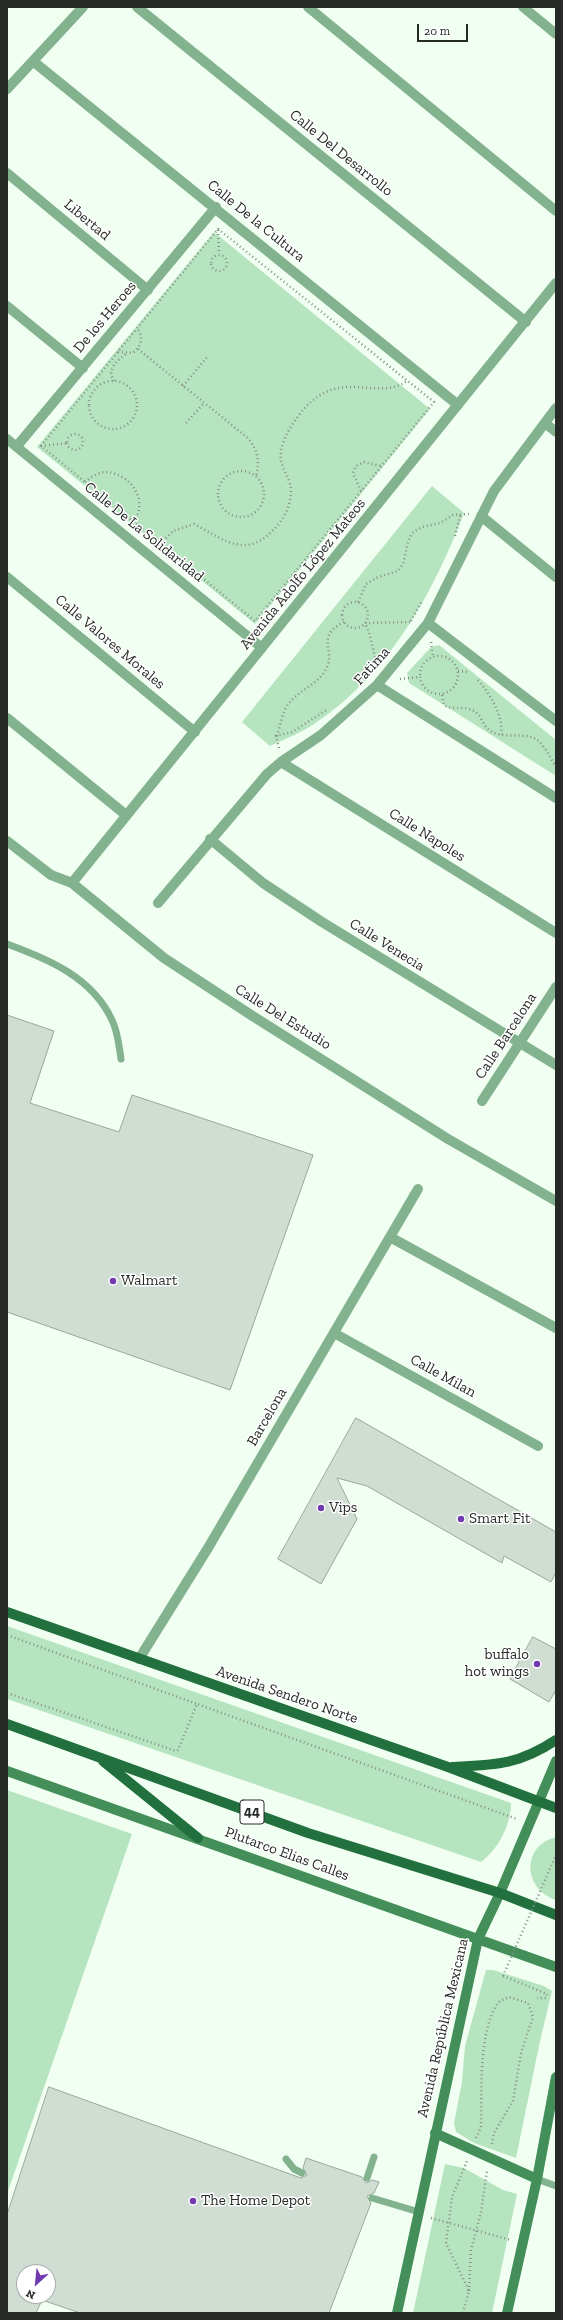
<!DOCTYPE html>
<meta charset="utf-8">
<style>
body{margin:0}
#map{position:relative;width:563px;height:2320px;overflow:hidden;background:#f1fff3;font-family:"Zilla Slab",serif}
canvas{display:block}
.frame{position:absolute;inset:0;border:8px solid #252a26;pointer-events:none}
.north{position:absolute;left:16px;top:2264px;width:40px;height:40px;box-sizing:border-box;background:#fff;border:1px solid #a8aaa8;border-radius:50%;rotate:207deg;font-size:11px;font-weight:700;line-height:16px;text-align:center;color:#252a26}
.north::after{content:'';display:block;margin:auto;width:14px;height:18px;background:#713ab0;clip-path:polygon(50% 0,100% 100%,50% 72%,0 100%)}
.scale{position:absolute;left:417px;top:24px;width:51px;height:18px;box-sizing:border-box;border:2px solid #252a26;border-top:0;padding-left:5px;font-size:12px;line-height:14px;white-space:nowrap;color:#252a26;-webkit-text-stroke:3px #fff;paint-order:stroke}
</style>
<div id="map">
<canvas width="563" height="2320"></canvas>
<div class="frame"></div>
<div class="north">N</div>
<div class="scale">20 m</div>
</div>
<script>
const g = document.querySelector('canvas').getContext('2d');
g.lineJoin = 'round';
function fill(path, color) { g.fillStyle = color; g.fill(path, 'evenodd'); }
function trace(path, color, width, dash) { g.strokeStyle = color; g.lineWidth = width; g.lineCap = dash ? 'butt' : 'round'; g.setLineDash(dash || []); g.stroke(path); }
function drawText(font, color, halo, rows, align = 'center') {
  g.font = font + ' "Zilla Slab",serif'; g.lineWidth = 3; g.setLineDash([]); g.textBaseline = 'middle'; g.strokeStyle = halo; g.fillStyle = color; for (const [text, x, y, turn = 0] of rows) {
    g.save(); g.translate(x, y); g.rotate((+turn || 0) * Math.PI / 180); g.textAlign = isNaN(turn) ? turn : align; if (halo) g.strokeText(text, 0, 0); g.fillText(text, 0, 0); g.restore();
  }
}
const green = new Path2D(`
 M 214,232 L 430,409 L 255,624 L 37,447 Z
 M 432,486 L 464,513 C 433,594 388,675 314,724 C 301,733 285,739 270,746 L 242,722 Z
 M 439,645 L 556,740 L 556,776 L 409,683 L 407,673 L 431,647 Z
 M 7,1626 L 511,1803 C 511,1826 498,1849 481,1862 L 7,1699 Z
 M 7,1790 L 132,1834 L 7,2194 Z
 M 556,1837 L 556,1900 C 523,1889 521,1846 556,1837 Z
 M 486,1970 L 493,1970 L 544,1986 L 552,1991 L 540,2041 L 516,2158 L 474,2143 L 456,2132 L 454,2123 L 462,2082 L 465,2046 Z
 M 445,2164 L 464,2168 L 503,2190 L 517,2194 L 492,2313 L 413,2313 Z`);
const building = new Path2D(`
 M 7,1015 L 54,1031 L 30,1103 L 119,1132 L 132,1095 L 313,1155 L 230,1390 L 7,1312 Z
 M 356,1418 L 556,1532 L 556,1572 L 551,1582 L 504,1556 L 502,1563 L 367,1486 L 337,1478 L 357,1519 L 321,1584 L 278,1559 Z
 M 533,1637 L 556,1649 L 556,1690 L 549,1702 L 510,1679 Z
 M 49,2087 L 301,2178 L 307,2175 L 303,2168 L 306,2158 L 362,2177 L 366,2183 L 372,2180 L 379,2182 L 374,2193 L 367,2196 L 371,2203 L 329,2313 L 80,2313 L 42,2300 L 36,2313 L 7,2313 L 7,2215 ZM 24,2272 L 48,2272 L 48,2296 L 24,2296 Z`);
const path = new Path2D(`
 M 218,229 L 434,402 L 255,621 L 41,446 Z
 M 218,230 L 219,254
 M211 263a8 8 0 1 1 16 0a8 8 0 1 1-16 0Z
 M 138,349 L 249,439 C 258,452 260,461 256,476
 M 118,352 L 133,353 C 141,346 144,338 137,328
 M89 405a24 24 0 1 1 48 0a24 24 0 1 1-48 0Z
 M 114,381 L 111,375 C 112,364 117,361 126,354
 M 183,386 L 208,356
 M 186,423 L 204,403
 M67 442a8 8 0 1 1 16 0a8 8 0 1 1-16 0Z
 M 41,446 L 67,443
 M218 494a23 23 0 1 1 46 0a23 23 0 1 1-46 0Z
 M 85,482 C 90,478 97,473 104,472 C 130,472 150,501 133,522
 M 361,491 L 353,473 L 356,466 L 364,462 L 381,466
 M 455,536 L 461,513
 M 160,544 L 173,531 L 194,524 C 225,540 247,561 277,526 C 285,517 291,504 291,491 C 291,476 278,467 281,451 C 283,437 295,419 304,409 C 341,367 376,402 407,381
 M342 615a13 13 0 1 1 26 0a13 13 0 1 1-26 0Z
 M 358,602 L 366,584 L 378,577 L 398,571 L 403,564 L 408,542 L 412,533 L 422,527 L 440,523 L 453,515 L 469,514
 M 411,621 L 422,601
 M 431,642 L 433,657
 M420 675a19 19 0 1 1 38 0a19 19 0 1 1-38 0Z
 M 377,665 L 369,632 L 365,623 L 412,622
 M 458,671 L 468,672
 M 400,679 L 419,677
 M 478,680 C 492,697 502,714 502,735
 M 442,695 L 444,705 C 453,711 464,705 474,711 C 481,715 483,725 489,730 C 501,739 518,733 531,737 C 543,740 550,758 556,767
 M 277,736 C 280,726 283,709 290,702 C 300,690 316,685 325,671 C 338,650 313,638 344,622
 M 279,748 L 276,736 L 292,732 L 328,709
 M 7,1635 L 197,1704
 M 7,1693 L 176,1751 L 178,1750 L 197,1704 L 517,1819
 M 503,1976 L 547,1994 L 546,1998 L 537,1998
 M 476,2138 L 481,2127 C 482,2092 478,2032 498,2003 C 501,2000 505,1999 509,1997 L 528,2003 L 533,2017 L 521,2053 L 513,2101 L 494,2133 L 492,2144
 M 431,2218 L 511,2240
 M 469,2291 L 471,2250 L 481,2212 L 487,2171
 M 463,2313 L 469,2291 L 446,2243 L 452,2197 L 467,2161`);
const lane = new Path2D(`
 M 7,944 C 48,959 92,977 112,1020 C 118,1032 119,1046 121,1059
 M 286,2159 L 294,2169 L 302,2173
 M 367,2178 L 374,2157
 M 537,2179 L 556,2186
 M 372,2198 L 419,2212`);
const street = new Path2D(`
 M 137,7 L 526,322
 M 308,7 L 556,211
 M 523,7 L 556,34
 M 34,62 L 458,405
 M 7,89 L 83,7
 M 7,173 L 148,290
 M 7,306 L 83,368
 M 545,423 L 556,432
 M 7,439 L 262,648
 M 17,446 L 216,207
 M 481,516 L 556,577
 M 7,577 L 195,732
 M 428,623 L 556,721
 M 377,685 L 556,798
 M 7,718 L 126,815
 M 281,762 L 556,933
 M 210,839 L 263,883 L 322,922 L 556,1065
 M 7,841 L 51,875 L 72,883 L 164,958 L 251,1015 L 448,1139 L 556,1201
 M 72,883 L 556,283
 M 158,903 L 267,774 L 281,762 L 321,735 L 377,685 L 428,623 L 494,491 L 556,408
 M 482,1101 L 556,987
 M 390,1237 L 556,1328
 M 334,1333 L 538,1446
 M 139,1659 L 208,1548 L 418,1189`);
const secondary = new Path2D(`
 M 7,1771 L 556,1967
 M 435,2133 L 537,2179
 M 397,2313 L 478,1939 L 500,1893 L 556,1761
 M 507,2313 L 537,2179 L 556,2077`);
const primary = new Path2D(`
 M 7,1612 L 448,1767 L 556,1808
 M 7,1724 L 308,1833 L 500,1893 L 556,1915
 M 103,1761 L 198,1838
 M 452,1767 C 496,1765 518,1765 556,1740`);
const pathBridge = new Path2D(`
 M 503,1976 L 556,1855`);
const markers = [
 [113,1281,4,"#713ab0"],
 [321,1508,4,"#713ab0"],
 [461,1519,4,"#713ab0"],
 [537,1664,4,"#713ab0"],
 [193,2201,4,"#713ab0"]
];
const shields = [
 [252,1812,24]
];
const shieldNames = [
 ["44",252,1812]
];
const streetNames = [
 ["Calle Del Desarrollo",341,153,39],
 ["Libertad",87,220,40],
 ["Calle De la Cultura",256,221,39],
 ["De los Heroes",105,317,-50],
 ["Calle De La Solidaridad",144,532,39],
 ["Avenida Adolfo López Mateos",303,574,-51],
 ["Calle Valores Morales",110,642,40],
 ["Fatima",372,666,-48],
 ["Calle Napoles",427,835,32],
 ["Calle Venecia",387,945,32],
 ["Calle Del Estudio",283,1017,32],
 ["Calle Barcelona",506,1036,-57],
 ["Calle Milan",443,1376,29],
 ["Barcelona",267,1417,-60],
 ["Avenida Sendero Norte",287,1695,19],
 ["Plutarco Elias Calles",287,1854,20],
 ["Avenida República Mexicana",443,2028,-77]
];
const poiNames = [
 ["Walmart",121,1281],
 ["Vips",329,1508],
 ["Smart Fit",469,1519],
 ["buffalo",529,1655,"right"],
 ["hot wings",529,1672,"right"],
 ["The Home Depot",201,2201]
];
fill(green, '#b5e4bf');
fill(building, '#d0ddd2');
trace(building, '#99a69b', 1);
trace(path, '#869088', 2.5, [1, 3]);
trace(lane, '#83b28e', 7);
trace(street, '#83b28e', 10);
trace(secondary, '#438e59', 10);
trace(primary, '#21703d', 10);
trace(pathBridge, '#869088', 2.5, [1, 3]);
for (const [x, y, r, color] of markers) { const dot = new Path2D(); dot.arc(x, y, r, 0, 2 * Math.PI); g.fillStyle = color; g.fill(dot); trace(dot, '#fff', 1.5); }
for (const [x, y, w] of shields) { const box = new Path2D(); box.roundRect(x - w / 2, y - 12, w, 24, 3); g.fillStyle = '#fff'; g.fill(box); trace(box, '#252a26', 1); }
drawText('bold 14px', '#252a26', null, shieldNames);
drawText('15px', '#252a26', '#fff', streetNames);
drawText('15px', '#252a26', '#fff', poiNames, 'left');
</script>
